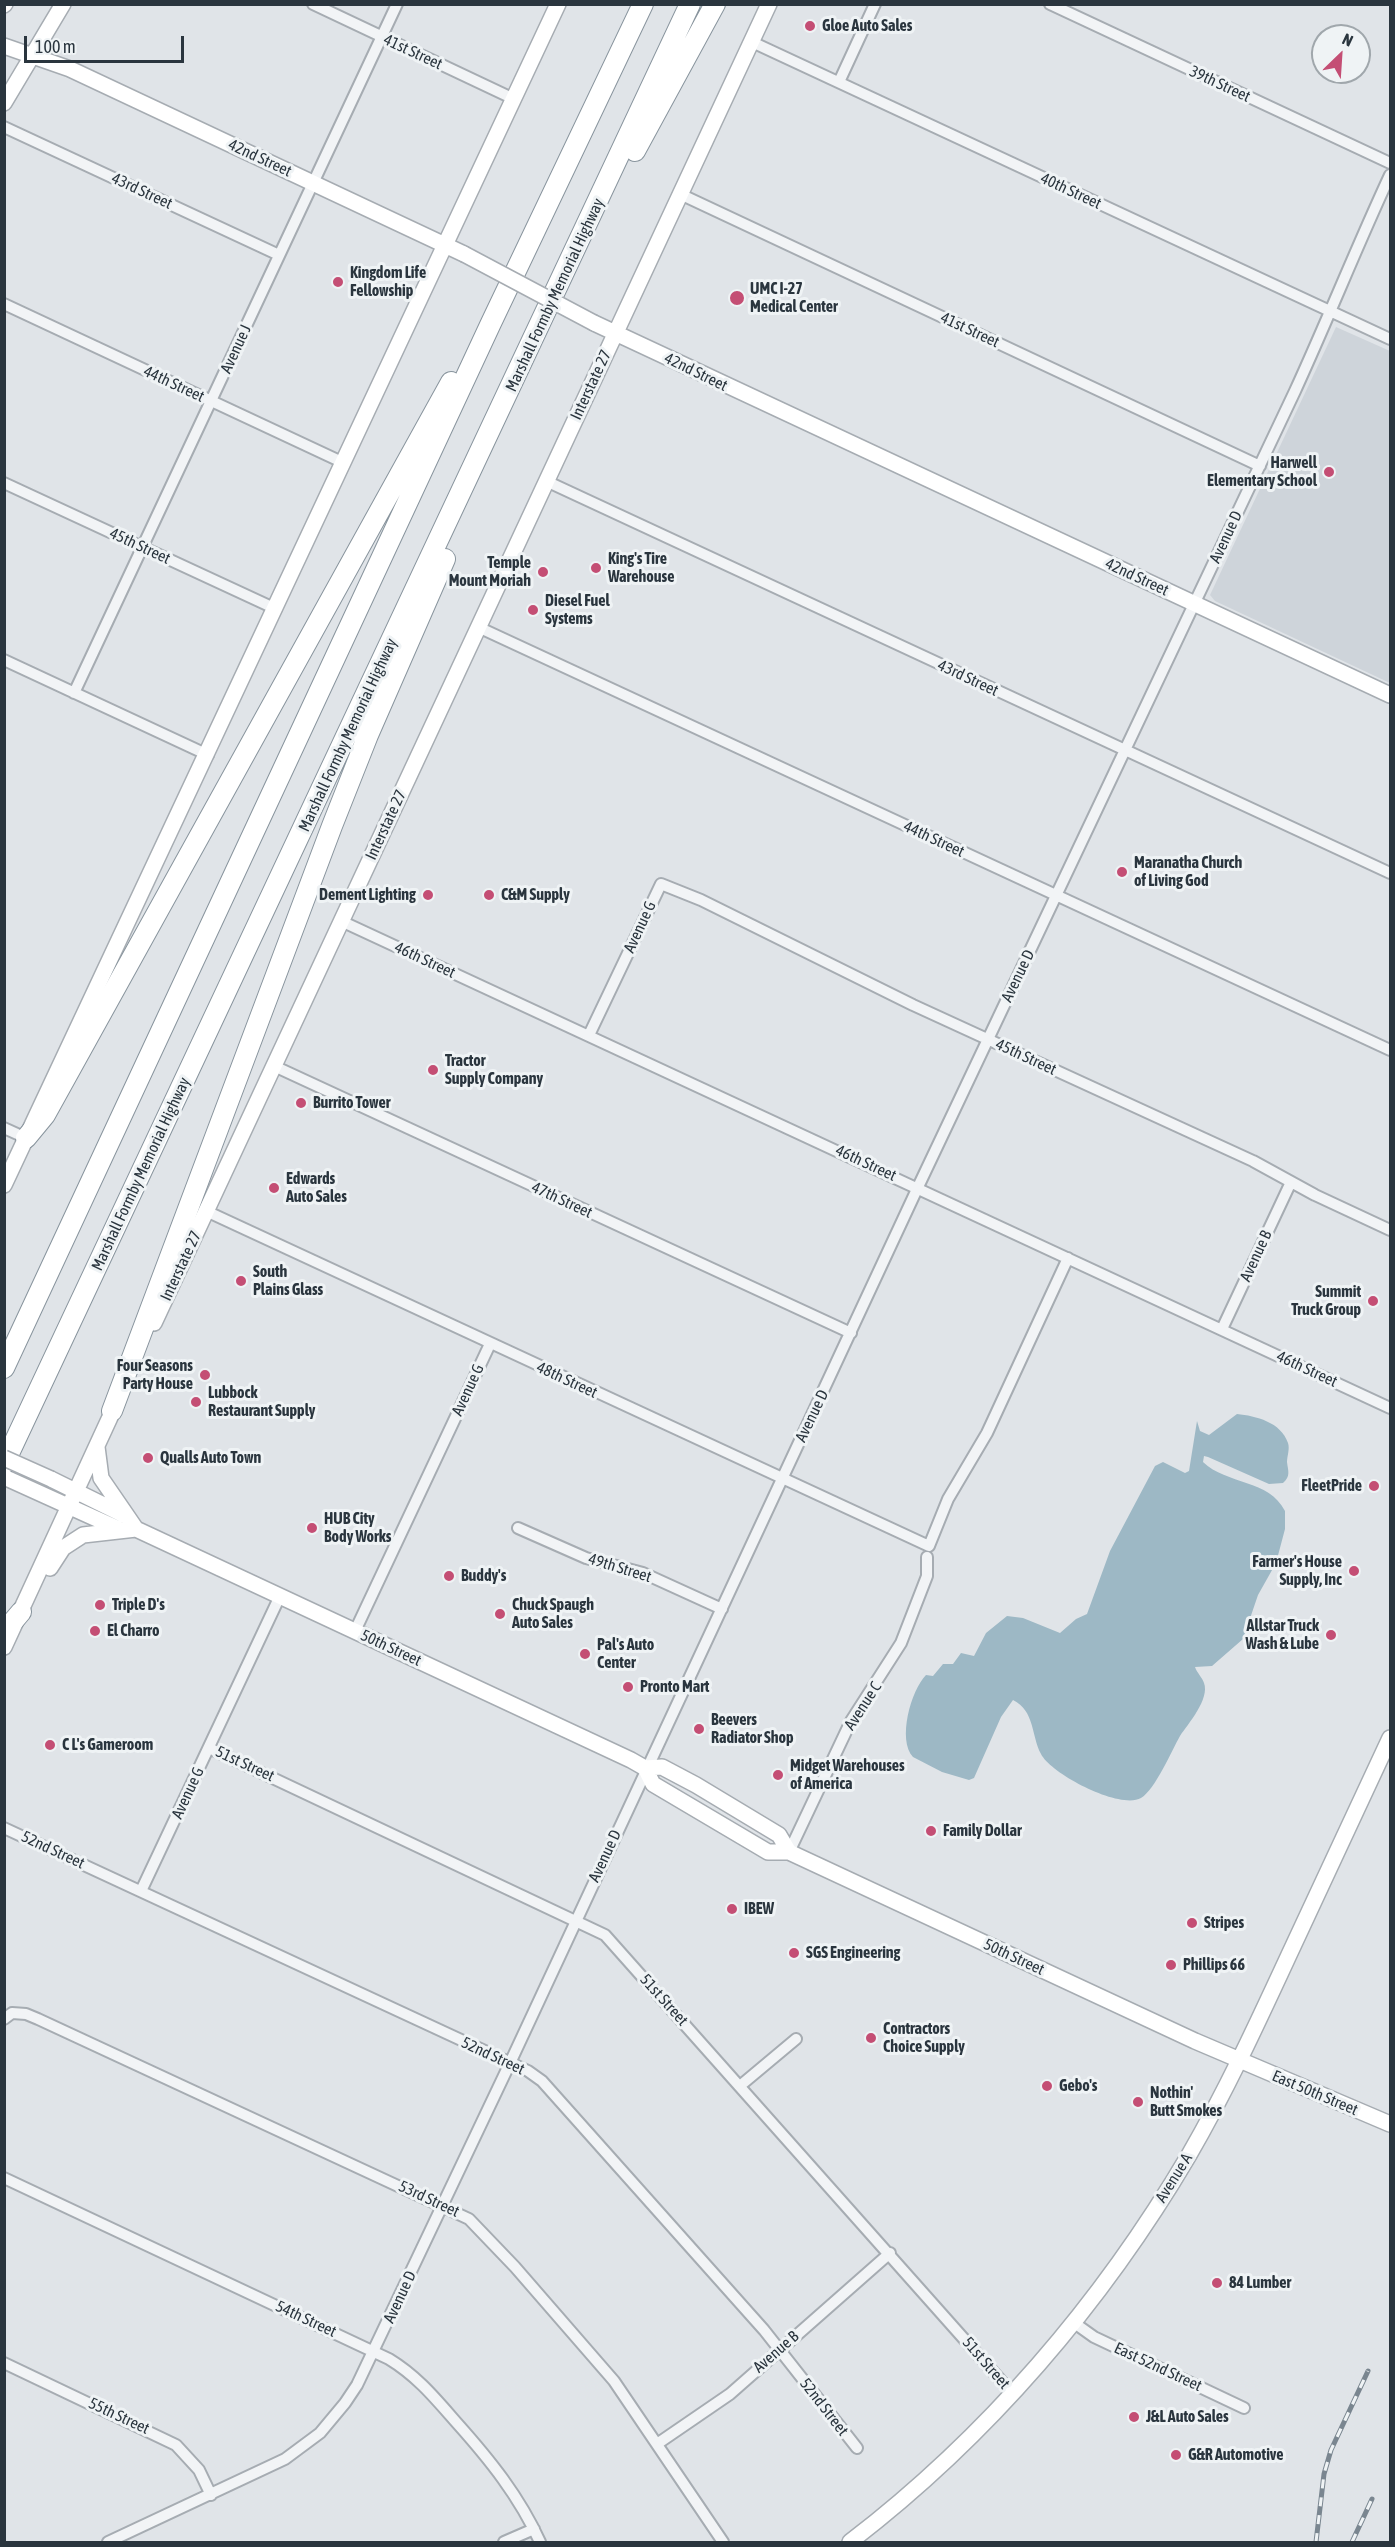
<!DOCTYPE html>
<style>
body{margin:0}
#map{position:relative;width:1395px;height:2547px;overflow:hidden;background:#e0e4e8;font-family:"Asap Condensed",sans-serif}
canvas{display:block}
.frame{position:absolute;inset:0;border:6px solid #2a353e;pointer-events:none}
.north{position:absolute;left:1311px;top:24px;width:60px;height:60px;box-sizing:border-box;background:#eff3f5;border:2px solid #a0a7ac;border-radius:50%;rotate:25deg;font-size:16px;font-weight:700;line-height:24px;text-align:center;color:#2a353e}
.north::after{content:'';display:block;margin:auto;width:21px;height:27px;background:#c44e74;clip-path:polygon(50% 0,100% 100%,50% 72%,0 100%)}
.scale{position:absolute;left:24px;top:36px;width:160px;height:27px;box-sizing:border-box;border:3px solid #2a353e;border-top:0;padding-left:8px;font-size:18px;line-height:21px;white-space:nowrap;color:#2a353e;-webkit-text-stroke:4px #eff3f5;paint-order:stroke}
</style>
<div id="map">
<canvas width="1395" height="2547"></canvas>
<div class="frame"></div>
<div class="north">N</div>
<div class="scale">100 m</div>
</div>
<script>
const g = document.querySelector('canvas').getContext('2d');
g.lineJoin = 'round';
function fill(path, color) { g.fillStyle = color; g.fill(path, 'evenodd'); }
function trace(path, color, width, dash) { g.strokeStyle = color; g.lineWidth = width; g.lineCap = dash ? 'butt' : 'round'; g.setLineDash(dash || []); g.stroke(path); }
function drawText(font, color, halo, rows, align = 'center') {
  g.font = font + ' "Asap Condensed",sans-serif'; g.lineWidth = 6; g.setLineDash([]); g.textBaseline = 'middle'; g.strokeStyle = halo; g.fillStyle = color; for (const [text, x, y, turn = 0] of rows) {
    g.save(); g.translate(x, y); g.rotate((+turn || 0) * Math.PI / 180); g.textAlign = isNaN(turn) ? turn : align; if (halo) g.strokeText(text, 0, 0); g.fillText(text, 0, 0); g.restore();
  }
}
const built = new Path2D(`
 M 1336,327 L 1390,351 L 1390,683 L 1215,601 L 1210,595 Z`);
const water = new Path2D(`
 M 1237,1414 C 1256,1416 1281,1422 1288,1443 C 1290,1449 1287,1456 1287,1462 C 1288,1471 1291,1476 1283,1483 L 1269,1484 L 1208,1457 L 1204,1456 L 1203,1462 C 1227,1485 1269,1479 1285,1511 L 1285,1529 L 1276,1563 L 1258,1595 L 1243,1639 L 1212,1666 L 1195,1667 C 1197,1673 1202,1677 1204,1683 C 1210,1699 1188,1724 1180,1736 C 1172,1750 1155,1790 1141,1798 C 1120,1810 1051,1774 1041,1754 C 1031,1735 1035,1711 1013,1700 L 1001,1717 L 974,1778 L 969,1780 L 942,1772 L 913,1757 C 897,1740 911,1690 926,1675 L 933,1676 L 943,1664 L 953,1664 L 961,1653 L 974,1656 L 986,1633 L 1007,1616 L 1023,1618 L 1060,1633 L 1076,1619 L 1087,1614 L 1110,1551 L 1155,1466 L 1163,1462 L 1185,1473 L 1189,1471 L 1197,1421 L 1200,1431 L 1209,1435 Z`);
const street = new Path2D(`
 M 313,4 L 514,99
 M 1050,4 L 1390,163
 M 752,42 L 1390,339
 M 839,82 L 875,4
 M 4,127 L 279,255
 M 680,194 L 1260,466
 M 4,304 L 344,463
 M 546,481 L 1390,873
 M 4,483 L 276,609
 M 478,627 L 1390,1050
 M 4,660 L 208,755
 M 74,693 L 397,4
 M 341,921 L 1390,1408
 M 589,1035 L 661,884 L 701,900 L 913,1005 L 1253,1161 L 1315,1195 L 1390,1230
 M 274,1066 L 851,1333
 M 4,1128 L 26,1138
 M 206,1211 L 929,1546 L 948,1499 L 987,1433 L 1068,1258
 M 1222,1329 L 1291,1182
 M 518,1528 L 586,1558 L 643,1573 L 722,1609
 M 355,1631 L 490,1344
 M 209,1748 L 605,1935 L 1012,2393
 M 4,1828 L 528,2071 L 542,2081 L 764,2330 L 857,2448
 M 789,1852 L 851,1721 L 901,1643 L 927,1576 L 927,1557
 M 141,1891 L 280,1596
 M 4,2019 L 12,2013 L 26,2014 L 38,2019 L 469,2219 L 515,2267 L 614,2381 L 723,2542
 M 741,2085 L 796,2039
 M 4,2178 L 389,2359 C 417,2376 435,2398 456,2422 C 490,2460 519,2496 540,2542
 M 1073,2322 L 1094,2337 L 1244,2408
 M 4,2363 L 176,2445 L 199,2470 L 211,2495
 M 657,2444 L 730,2394 L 890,2253
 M 108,2542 L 285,2459 L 320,2433 L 345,2403 L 357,2385 L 510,2063 L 918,1187 L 1295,391 C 1328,319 1357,246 1390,175
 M 504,2542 L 534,2529`);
const secondary = new Path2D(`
 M 4,5 L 5,4
 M 4,46 L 70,69 L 464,254
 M 4,103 L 63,4
 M 594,323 L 1390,695
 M 4,1185 L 558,4
 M 154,1323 L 769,4
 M 97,1447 L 101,1478 L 136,1529
 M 4,1477 L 121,1530
 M 51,1479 L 124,1515
 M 50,1568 L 63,1548 L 83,1535 L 136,1529 L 631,1760 L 645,1768 L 653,1784 L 768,1852 L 789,1852 L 1195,2041 L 1390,2124
 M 4,1647 L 117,1402
 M 645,1768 L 662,1767 L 696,1785 L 779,1835 L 789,1852
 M 850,2542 C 987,2437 1102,2303 1189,2155 C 1226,2091 1257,2024 1288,1957 C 1322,1884 1356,1811 1390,1738`);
const highway = new Path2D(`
 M 635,151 L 715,4
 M 26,1138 L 45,1115 L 451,382
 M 4,1368 L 491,323 L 643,4
 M 112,1411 L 332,826 L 368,735 L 445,559
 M 4,1464 L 690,4
 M 4,1632 L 21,1612`);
const rail = new Path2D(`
 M 1316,2542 L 1324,2474 L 1331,2450 L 1368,2371
 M 1352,2542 L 1372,2499`);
const secondaryBridge = new Path2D(`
 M 464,254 L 594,323
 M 4,1458 L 51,1479`);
const markers = [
 [810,26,6,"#c44e74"],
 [338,282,6,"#c44e74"],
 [737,298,8,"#c44e74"],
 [1329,472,6,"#c44e74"],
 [596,568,6,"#c44e74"],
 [543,572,6,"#c44e74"],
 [533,610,6,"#c44e74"],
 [1122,872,6,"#c44e74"],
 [428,895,6,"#c44e74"],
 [489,895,6,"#c44e74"],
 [433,1070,6,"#c44e74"],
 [301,1103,6,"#c44e74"],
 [274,1188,6,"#c44e74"],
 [241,1281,6,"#c44e74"],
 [1373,1301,6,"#c44e74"],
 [205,1375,6,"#c44e74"],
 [196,1402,6,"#c44e74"],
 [148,1458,6,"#c44e74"],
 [1374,1486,6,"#c44e74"],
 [312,1528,6,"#c44e74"],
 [1354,1571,6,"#c44e74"],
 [449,1576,6,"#c44e74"],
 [100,1605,6,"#c44e74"],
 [500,1614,6,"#c44e74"],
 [95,1631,6,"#c44e74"],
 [1331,1635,6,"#c44e74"],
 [585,1654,6,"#c44e74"],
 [628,1687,6,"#c44e74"],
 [699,1729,6,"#c44e74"],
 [50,1745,6,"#c44e74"],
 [778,1775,6,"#c44e74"],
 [931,1831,6,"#c44e74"],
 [732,1909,6,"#c44e74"],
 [1192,1923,6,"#c44e74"],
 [794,1953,6,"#c44e74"],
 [1171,1965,6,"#c44e74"],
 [871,2038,6,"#c44e74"],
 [1047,2086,6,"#c44e74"],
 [1138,2102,6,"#c44e74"],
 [1217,2283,6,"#c44e74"],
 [1134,2417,6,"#c44e74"],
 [1176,2455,6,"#c44e74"]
];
const poiNames = [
 ["Gloe Auto Sales",822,26],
 ["Kingdom Life",350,273],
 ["Fellowship",350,291],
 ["UMC I-27",750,289],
 ["Medical Center",750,307],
 ["Harwell",1317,463,"right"],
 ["Elementary School",1317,481,"right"],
 ["King's Tire",608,559],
 ["Warehouse",608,577],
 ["Temple",531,563,"right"],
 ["Mount Moriah",531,581,"right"],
 ["Diesel Fuel",545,601],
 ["Systems",545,619],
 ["Maranatha Church",1134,863],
 ["of Living God",1134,881],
 ["Dement Lighting",416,895,"right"],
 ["C&M Supply",501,895],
 ["Tractor",445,1061],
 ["Supply Company",445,1079],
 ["Burrito Tower",313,1103],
 ["Edwards",286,1179],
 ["Auto Sales",286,1197],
 ["South",253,1272],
 ["Plains Glass",253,1290],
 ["Summit",1361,1292,"right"],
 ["Truck Group",1361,1310,"right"],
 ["Four Seasons",193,1366,"right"],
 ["Party House",193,1384,"right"],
 ["Lubbock",208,1393],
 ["Restaurant Supply",208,1411],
 ["Qualls Auto Town",160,1458],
 ["FleetPride",1362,1486,"right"],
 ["HUB City",324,1519],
 ["Body Works",324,1537],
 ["Farmer's House",1342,1562,"right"],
 ["Supply, Inc",1342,1580,"right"],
 ["Buddy's",461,1576],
 ["Triple D's",112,1605],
 ["Chuck Spaugh",512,1605],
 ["Auto Sales",512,1623],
 ["Allstar Truck",1319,1626,"right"],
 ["Wash & Lube",1319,1644,"right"],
 ["El Charro",107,1631],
 ["Pal's Auto",597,1645],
 ["Center",597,1663],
 ["Pronto Mart",640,1687],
 ["Beevers",711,1720],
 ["Radiator Shop",711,1738],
 ["C L's Gameroom",62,1745],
 ["Midget Warehouses",790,1766],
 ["of America",790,1784],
 ["Family Dollar",943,1831],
 ["IBEW",744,1909],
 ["Stripes",1204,1923],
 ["SGS Engineering",806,1953],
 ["Phillips 66",1183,1965],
 ["Contractors",883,2029],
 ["Choice Supply",883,2047],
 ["Gebo's",1059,2086],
 ["Nothin'",1150,2093],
 ["Butt Smokes",1150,2111],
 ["84 Lumber",1229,2283],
 ["J&L Auto Sales",1146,2417],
 ["G&R Automotive",1188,2455]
];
const streetNames = [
 ["41st Street",413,52,25],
 ["39th Street",1220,84,25],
 ["42nd Street",260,158,25],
 ["43rd Street",142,191,25],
 ["40th Street",1071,191,25],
 ["Marshall Formby Memorial Highway",555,295,-65],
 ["41st Street",970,330,25],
 ["Avenue J",236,349,-65],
 ["42nd Street",696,372,26],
 ["44th Street",174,384,25],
 ["Interstate 27",591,385,-65],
 ["Avenue D",1226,537,-65],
 ["45th Street",140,546,25],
 ["42nd Street",1137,577,25],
 ["43rd Street",968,678,25],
 ["Marshall Formby Memorial Highway",348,735,-65],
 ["Interstate 27",386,825,-65],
 ["44th Street",934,839,25],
 ["Avenue G",640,927,-65],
 ["46th Street",425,960,25],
 ["Avenue D",1018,976,-64],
 ["45th Street",1026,1057,25],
 ["46th Street",866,1163,25],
 ["Marshall Formby Memorial Highway",141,1174,-65],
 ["47th Street",562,1200,25],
 ["Avenue B",1256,1256,-65],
 ["Interstate 27",181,1266,-65],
 ["46th Street",1307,1369,25],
 ["48th Street",567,1380,25],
 ["Avenue G",468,1390,-65],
 ["Avenue D",812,1416,-64],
 ["49th Street",620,1568,17],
 ["50th Street",391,1648,25],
 ["Avenue C",863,1706,-57],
 ["51st Street",245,1764,25],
 ["Avenue G",188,1793,-65],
 ["52nd Street",53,1850,25],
 ["Avenue D",605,1856,-65],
 ["50th Street",1014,1957,25],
 ["51st Street",664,2000,48],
 ["52nd Street",493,2056,25],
 ["East 50th Street",1315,2093,23],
 ["Avenue A",1174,2178,-58],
 ["53rd Street",429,2199,25],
 ["Avenue D",400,2297,-65],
 ["54th Street",306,2319,25],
 ["Avenue B",776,2352,-41],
 ["51st Street",986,2363,49],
 ["East 52nd Street",1158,2367,25],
 ["52nd Street",824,2407,52],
 ["55th Street",119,2416,25]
];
fill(built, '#ced4da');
fill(water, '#9db8c5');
trace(street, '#a6acb2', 14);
trace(secondary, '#a6acb2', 18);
trace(highway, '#88949d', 22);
trace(street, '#f2f4f6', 10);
trace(secondary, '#fff', 15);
trace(highway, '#fff', 20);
trace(rail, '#7a8690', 5);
trace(rail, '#eff3f5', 3, [9]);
trace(secondaryBridge, '#a6acb2', 18, []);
trace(secondaryBridge, '#fff', 15);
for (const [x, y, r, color] of markers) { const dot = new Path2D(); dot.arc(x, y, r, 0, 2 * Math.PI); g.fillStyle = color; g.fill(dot); trace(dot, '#eff3f5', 2); }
drawText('bold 16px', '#2a353e', '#eff3f5', poiNames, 'left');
drawText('16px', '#2a353e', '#eff3f5', streetNames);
</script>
